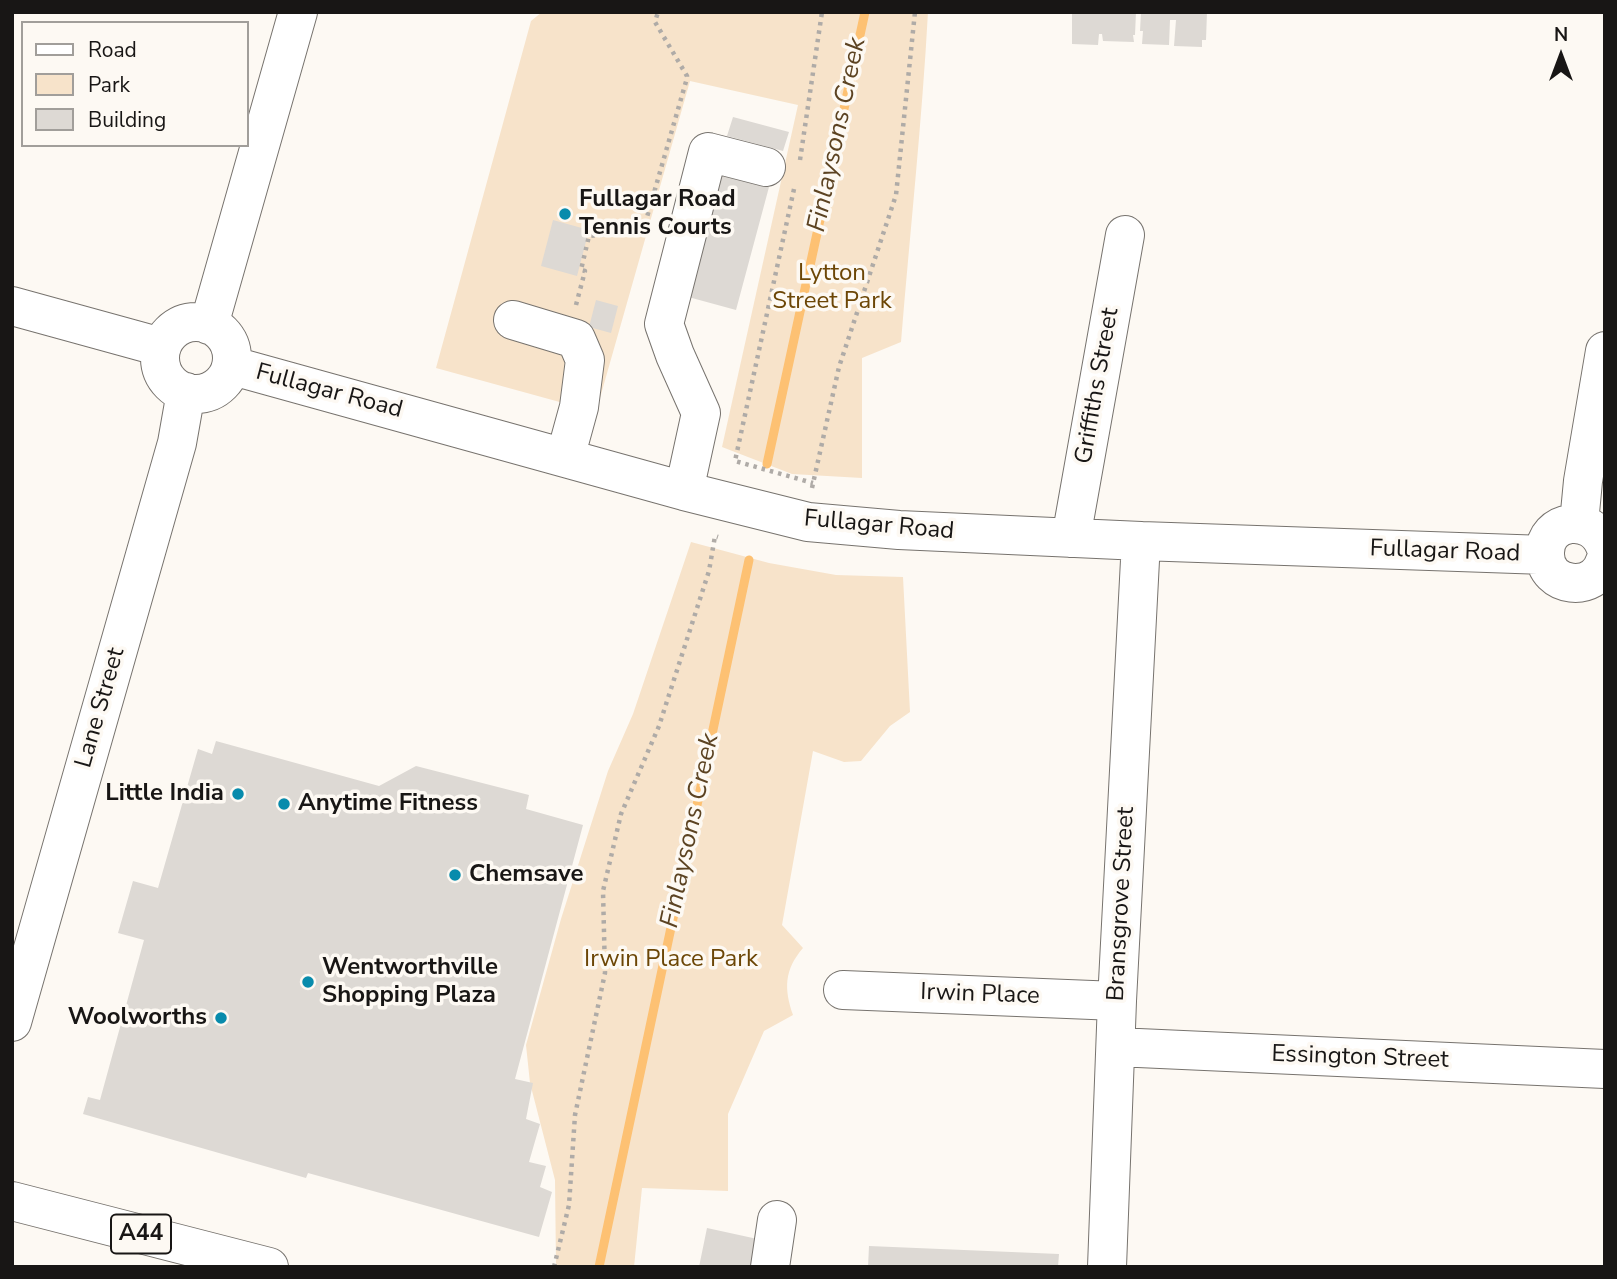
<!DOCTYPE html>
<style>
body{margin:0}
#map{position:relative;width:1617px;height:1279px;overflow:hidden;background:#fdf9f3;font-family:"Nunito Sans",sans-serif}
canvas{display:block}
.frame{position:absolute;inset:0;border:14px solid #181615;pointer-events:none}
.legend{position:absolute;left:21px;top:21px;width:228px;height:126px;box-sizing:border-box;background:#fdf9f3;border:2px solid #a19e9a;margin:0;padding:9px 12px;list-style:none;font-size:21px;color:#181615}
.legend li{display:flex;align-items:center;gap:14px;height:35px}
.legend b{width:35px;border:2px solid #a19e9a}
.north{position:absolute;left:1526px;top:21px;width:70px;height:70px;-webkit-text-stroke:5px #fdf9f3;paint-order:stroke;rotate:0deg;font-size:19px;font-weight:700;line-height:28px;text-align:center;color:#181615}
.north::after{content:'';display:block;margin:auto;width:24px;height:32px;background:#181615;clip-path:polygon(50% 0,100% 100%,50% 72%,0 100%)}
</style>
<div id="map">
<canvas width="1617" height="1279"></canvas>
<div class="frame"></div>
<ul class="legend">
<li><b style="height:9px;background:#fff"></b>Road</li>
<li><b style="height:19px;background:#f7e3ca"></b>Park</li>
<li><b style="height:19px;background:#ddd9d4"></b>Building</li>
</ul>
<div class="north">N</div>
</div>
<script>
const g = document.querySelector('canvas').getContext('2d');
g.lineJoin = 'round';
function fill(path, color) { g.fillStyle = color; g.fill(path, 'evenodd'); }
function trace(path, color, width, dash) { g.strokeStyle = color; g.lineWidth = width; g.lineCap = dash ? 'butt' : 'round'; g.setLineDash(dash || []); g.stroke(path); }
function drawText(font, color, halo, rows, align = 'center') {
  g.font = font + ' "Nunito Sans",sans-serif'; g.lineWidth = 7; g.setLineDash([]); g.textBaseline = 'middle'; g.strokeStyle = halo; g.fillStyle = color; for (const [text, x, y, turn = 0] of rows) {
    g.save(); g.translate(x, y); g.rotate((+turn || 0) * Math.PI / 180); g.textAlign = isNaN(turn) ? turn : align; if (halo) g.strokeText(text, 0, 0); g.fillText(text, 0, 0); g.restore();
  }
}
const green = new Path2D(`
 M 542,12 L 928,12 C 922,122 910,232 901,342 L 862,358 L 862,478 L 792,474 L 722,447 L 798,105 L 690,81 L 596,412 L 436,368 L 531,21 Z
 M 691,542 L 769,563 L 836,575 L 903,577 L 910,712 L 890,726 L 861,761 L 844,762 L 813,751 L 782,925 L 803,948 C 784,970 784,989 793,1015 L 764,1031 L 728,1114 L 728,1191 L 642,1188 L 634,1267 L 563,1267 L 556,1265 L 555,1180 L 530,1083 L 526,1045 L 561,919 L 608,771 L 633,714 Z`);
const stream = new Path2D(`
 M 767,464 L 865,12
 M 599,1267 L 749,560`);
const building = new Path2D(`
 M 1072,12 L 1136,12 L 1135,35 L 1133,35 L 1134,42 L 1103,41 L 1102,34 L 1099,34 L 1098,45 L 1072,44 Z
 M 1141,12 L 1207,12 L 1206,40 L 1202,40 L 1202,47 L 1174,46 L 1176,20 L 1170,20 L 1169,45 L 1142,44 L 1143,31 L 1140,31 Z
 M 733,117 L 789,132 L 783,151 L 727,136 Z
 M 715,173 L 769,187 L 736,310 L 681,295 Z
 M 553,220 L 589,230 L 577,276 L 541,266 Z
 M 596,300 L 618,306 L 611,333 L 589,327 Z
 M 216,741 L 379,786 L 416,766 L 529,795 L 526,809 L 583,825 L 515,1079 L 533,1083 L 526,1119 L 540,1124 L 529,1162 L 546,1166 L 540,1187 L 552,1192 L 539,1237 L 308,1173 L 306,1178 L 83,1114 L 88,1097 L 100,1100 L 144,940 L 118,933 L 133,881 L 158,888 L 198,749 L 212,754 Z
 M 707,1228 L 762,1240 L 756,1267 L 699,1267 Z
 M 869,1246 L 1059,1254 L 1058,1267 L 868,1267 Z`);
const path = new Path2D(`
 M 800,160 L 822,12
 M 794,189 L 735,461 L 813,483
 M 576,305 L 585,271 L 581,270 L 589,236 L 643,231 L 687,78 L 687,76 L 655,22 L 658,12
 M 812,488 L 839,367 L 896,195 L 915,12
 M 554,1267 L 569,1205 L 575,1115 L 605,973 L 603,891 L 621,814 L 659,726 L 709,571 L 715,536 L 718,537`);
const minor = new Path2D(`
 M 12,306 L 161,347
 M 513,320 L 576,339 L 585,360 L 579,407 L 565,458
 M160 358a36 36 0 1 1 72 0a36 36 0 1 1-72 0Z
 M 209,325 L 298,12
 M 233,366 L 684,491 L 808,522 L 899,530 L 1141,541 L 1545,555
 M 684,491 L 701,413 L 675,355 L 664,324 L 708,152 L 766,167
 M 1579,523 L 1583,481 L 1605,351
 M 1071,538 L 1125,235
 M 1605,546 C 1593,513 1544,518 1545,554 C 1545,588 1595,594 1605,561
 M 843,990 L 1117,1001
 M 12,1022 L 177,443 L 186,392
 M 1116,1047 L 1605,1069
 M 770,1267 L 777,1220
 M 1107,1267 L 1117,1001 L 1141,541`);
const highway = new Path2D(`
 M 12,1201 L 269,1267`);
const markers = [
 [565,214,7,"#088bac"],
 [238,794,7,"#088bac"],
 [284,804,7,"#088bac"],
 [455,875,7,"#088bac"],
 [308,982,7,"#088bac"],
 [221,1018,7,"#088bac"]
];
const shields = [
 [141,1234,60]
];
const shieldNames = [
 ["A44",141,1234]
];
const poiNames = [
 ["Fullagar Road",579,200],
 ["Tennis Courts",579,228],
 ["Little India",224,794,"right"],
 ["Anytime Fitness",298,804],
 ["Chemsave",469,875],
 ["Wentworthville",322,968],
 ["Shopping Plaza",322,996],
 ["Woolworths",207,1018,"right"]
];
const parkNames = [
 ["Lytton",832,274],
 ["Street Park",832,302],
 ["Irwin Place Park",671,960]
];
const streetNames = [
 ["Griffiths Street",1098,386,-80],
 ["Fullagar Road",329,392,15],
 ["Fullagar Road",879,526,5],
 ["Fullagar Road",1445,552,2],
 ["Lane Street",101,708,-74],
 ["Bransgrove Street",1122,904,-87],
 ["Irwin Place",980,995,2],
 ["Essington Street",1360,1058,2]
];
const waterNames = [
 ["Finlaysons Creek",838,135,-78],
 ["Finlaysons Creek",691,831,-78]
];
fill(green, '#f7e3ca');
trace(stream, '#fdc173', 9);
fill(building, '#ddd9d4');
trace(minor, '#77736e', 40);
trace(highway, '#77736e', 40);
trace(path, '#afaba7', 4.5, [3.5, 5]);
trace(minor, '#fff', 38);
trace(highway, '#fff', 38);
for (const [x, y, r, color] of markers) { const dot = new Path2D(); dot.arc(x, y, r, 0, 2 * Math.PI); g.fillStyle = color; g.fill(dot); trace(dot, '#fdf9f3', 2.5); }
for (const [x, y, w] of shields) { const box = new Path2D(); box.roundRect(x - w / 2, y - 19.5, w, 39, 5); g.fillStyle = '#fdf9f3'; g.fill(box); trace(box, '#181615', 2); }
drawText('bold 23px', '#181615', null, shieldNames);
drawText('bold 24px', '#181615', '#fdf9f3', poiNames, 'left');
drawText('24px', '#6c4606', '#fdf9f3', parkNames);
drawText('24px', '#181615', '#fdf9f3', streetNames);
drawText('italic 26px', '#5c4322', '#fdf9f3', waterNames);
</script>
